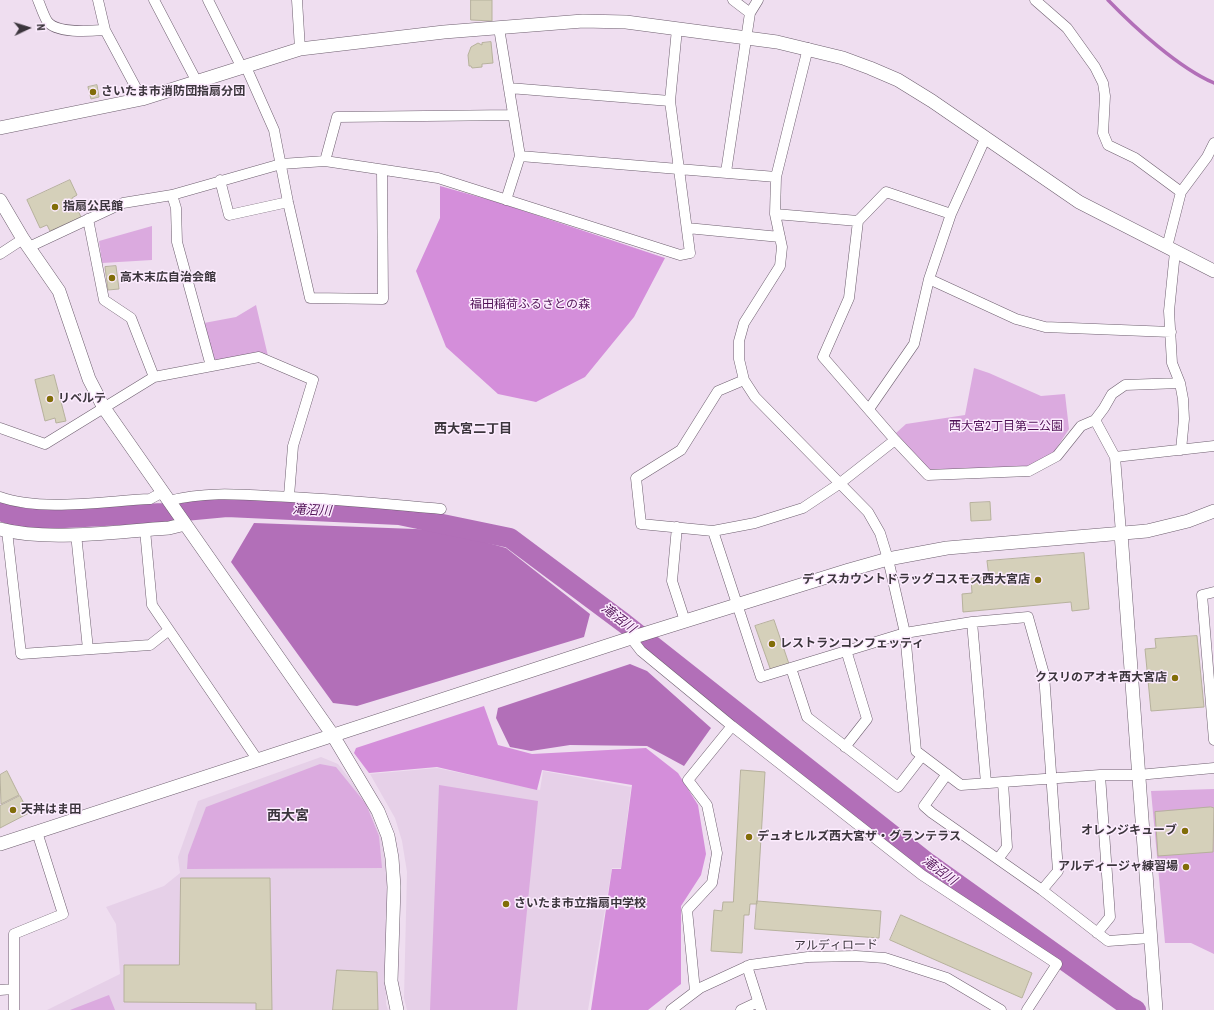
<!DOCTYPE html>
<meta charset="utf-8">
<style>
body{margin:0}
#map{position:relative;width:1214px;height:1010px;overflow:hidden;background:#efdef0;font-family:"Roboto Condensed",sans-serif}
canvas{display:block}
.north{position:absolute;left:8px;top:8px;width:40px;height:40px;-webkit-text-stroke:3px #fcecfe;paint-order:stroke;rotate:86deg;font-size:11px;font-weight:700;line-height:16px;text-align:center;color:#3b353c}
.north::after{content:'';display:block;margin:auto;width:14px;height:18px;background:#3b353c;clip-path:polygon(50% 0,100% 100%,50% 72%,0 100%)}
</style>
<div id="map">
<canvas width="1214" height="1010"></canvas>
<div class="north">N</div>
</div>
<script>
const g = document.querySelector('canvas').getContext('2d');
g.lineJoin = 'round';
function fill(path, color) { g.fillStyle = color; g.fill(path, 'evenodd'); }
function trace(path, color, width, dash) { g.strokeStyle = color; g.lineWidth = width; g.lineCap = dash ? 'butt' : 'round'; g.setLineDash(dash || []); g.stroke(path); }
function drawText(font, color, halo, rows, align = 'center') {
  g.font = font + ' "Roboto Condensed","Noto Sans JP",sans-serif'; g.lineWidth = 3; g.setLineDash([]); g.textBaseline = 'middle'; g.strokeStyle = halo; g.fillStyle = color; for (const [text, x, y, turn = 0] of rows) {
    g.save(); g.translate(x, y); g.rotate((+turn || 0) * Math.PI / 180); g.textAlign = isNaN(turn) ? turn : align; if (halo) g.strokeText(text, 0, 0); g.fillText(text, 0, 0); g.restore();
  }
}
const built = new Path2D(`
 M 321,757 L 338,764 L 367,801 L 381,834 L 389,870 L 386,1004 L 388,1010 L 47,1010 L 120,974 L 116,924 L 106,907 L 164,886 L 180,873 L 178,857 L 198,801 Z
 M 437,768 L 540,790 L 543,771 L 631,787 L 621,868 L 612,868 L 588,1010 L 407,1010 L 404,998 L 407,872 L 402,841 L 395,818 L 370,774 Z`);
const green = new Path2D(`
 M 152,226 L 152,260 L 102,263 L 99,241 Z
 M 256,305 L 268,356 L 217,360 L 212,358 L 204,323 L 236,317 Z
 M 974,368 L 989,373 L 1041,396 L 1065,394 L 1069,429 L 1052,455 L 1027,468 L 929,472 L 896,433 L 906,424 L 965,415 Z
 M 320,764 L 336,767 L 366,804 L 379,836 L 382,868 L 187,869 L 188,855 L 206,807 Z
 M 439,785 L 538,801 L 517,1010 L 430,1010 Z
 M 1214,789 L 1214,954 L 1191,943 L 1165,943 L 1151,791 Z
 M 109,995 L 115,1010 L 70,1010 Z`);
const forest = new Path2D(`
 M 440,186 L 497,202 L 665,258 L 634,317 L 585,377 L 536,402 L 498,394 L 446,347 L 416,271 L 440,218 Z
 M 484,706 L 498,745 L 532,754 L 646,748 L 678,773 L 698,805 L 706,854 L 701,875 L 681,906 L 681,984 L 648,1010 L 591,1010 L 612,869 L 621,869 L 632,785 L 542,770 L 537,790 L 437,767 L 369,773 L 354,753 L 356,748 Z`);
const water = new Path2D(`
 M 254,523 L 442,530 L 506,548 L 590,614 L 584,637 L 357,706 L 333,703 L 231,562 Z
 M 630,664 L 647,671 L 711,728 L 684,766 L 647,746 L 570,745 L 531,751 L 510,747 L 496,718 L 498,708 Z`);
const stream = new Path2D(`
 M 1108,0 C 1135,28 1179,68 1214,83`);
const river = new Path2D(`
 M 0,511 L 18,517 L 45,519 L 163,513 L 227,507 L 399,515 L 510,538 L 624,623 L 928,863 L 1128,1006 L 1136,1010`);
const building = new Path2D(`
 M 471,0 L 492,0 L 492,21 L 471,20 Z
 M 491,42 L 493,63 L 482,64 L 482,67 L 472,68 L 471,66 L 469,66 L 468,55 L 471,47 L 478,43 L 482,45 L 482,43 Z
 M 97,85 L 99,97 L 91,99 L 88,87 Z
 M 70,180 L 77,195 L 72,198 L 81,217 L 50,231 L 47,225 L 40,228 L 27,200 Z
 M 116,266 L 119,289 L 108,290 L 105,267 Z
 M 54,375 L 66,421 L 56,423 L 55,418 L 45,421 L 35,380 Z
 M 990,502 L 991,520 L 971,521 L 970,503 Z
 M 1084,553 L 1089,609 L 1072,611 L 1071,602 L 963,612 L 962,594 L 972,593 L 971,578 L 989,577 L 987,561 Z
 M 774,620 L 789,664 L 771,671 L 755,626 Z
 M 1197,636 L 1204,707 L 1151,711 L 1145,649 L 1156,648 L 1155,639 Z
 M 741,770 L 765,772 L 757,904 L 750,904 L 749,915 L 744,915 L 742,953 L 711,951 L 714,910 L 722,911 L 723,902 L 733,902 Z
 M 7,771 L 19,795 L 1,804 L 0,775 Z
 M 20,796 L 29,813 L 0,828 L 0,806 Z
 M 1211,807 L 1214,808 L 1213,852 L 1158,856 L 1155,812 Z
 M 181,878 L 270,878 L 272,1010 L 256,1010 L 256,1003 L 124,1002 L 124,965 L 179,965 Z
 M 757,901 L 881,911 L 879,938 L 755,929 Z
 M 901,915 L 1032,973 L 1022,998 L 890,940 Z
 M 337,970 L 377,972 L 378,1010 L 333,1010 Z`);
const minor = new Path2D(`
 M 38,0 C 41,7 43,14 47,21 C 56,34 91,31 105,30
 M 98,0 L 105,30 L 142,99
 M 154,0 L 197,82
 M 208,0 L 242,68
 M 297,0 L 300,49
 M 1035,0 L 1067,28 L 1095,67 L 1103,83 L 1105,96 L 1103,133 L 1108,145 L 1135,158 L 1181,192
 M 750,13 L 758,0
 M 499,28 L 520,156 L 506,200
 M 808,48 L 776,177 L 775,214 L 782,247 L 780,266 L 744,323 L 739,341 L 739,359 L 744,380 L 755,397 L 868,512 L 880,533 L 888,559 L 905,633 L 916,751 L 961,785 L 1100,775 L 1138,775 L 1214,768
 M 246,67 L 274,130 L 288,202 L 310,298 L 383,299 L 382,170
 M 509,88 L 670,101
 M 520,156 L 776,177
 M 325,161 L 337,117 L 513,115
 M 726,172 L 750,13 L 733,0
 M 220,180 L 229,215 L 288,202
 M 172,195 L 176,208 L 177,242 L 211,366
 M 775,214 L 858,221
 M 951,214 L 886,192 L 858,221 L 849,298 L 823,357 L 895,440 L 928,475 L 1029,471 L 1057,456 L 1081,426 L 1095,420 L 1104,408 L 1112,394 L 1125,385 L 1180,383
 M 687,228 L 780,237
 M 29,247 L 123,203 L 172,195 L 281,164 L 325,161 L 438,178 L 680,255 L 690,253 L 670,101 L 677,29
 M 1167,247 L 1181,192 L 1207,157 L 1214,143
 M 1175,252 L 1169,311 L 1172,363 L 1180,383 L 1183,399 L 1184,419 L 1181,450
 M 0,254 L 23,239
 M 929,279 L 1016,319 L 1045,327 L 1171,332
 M 154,377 L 259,357 L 313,380 L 293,446 L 289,496
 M 744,380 L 718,391 L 681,450 L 636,478 L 641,524 L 713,531 L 755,523 L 803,508 L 839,484 L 895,440
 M 869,409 L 914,344 L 929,279 L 951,214 L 985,139
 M 1095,420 L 1115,457 L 1121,533
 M 0,428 L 45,444 L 154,377 L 131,318 L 104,300 L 88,219
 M 1115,457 L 1214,446
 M 0,497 C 42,512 105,501 150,499 L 163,492
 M 169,501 C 201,492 236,494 269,496 C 326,498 384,504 441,509
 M 677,527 L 672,581 L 685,621
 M 145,530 L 152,605 L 257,759
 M 7,531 L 21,654 L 150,645 L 169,630
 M 713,531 L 761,677 L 905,633 L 972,622 L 1028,617 L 1044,674 L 1058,871 L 1042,890
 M 76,534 L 88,649
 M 1214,592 L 1202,595 L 1214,740
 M 972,622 L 986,783
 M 631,638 L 641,651 L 732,726 L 922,875 L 1057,964 L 1027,1010
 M 791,668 L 807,717 L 898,787 L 922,756
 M 845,747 L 867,719 L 846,650
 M 947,774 L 924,806 L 932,813 L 1042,890 L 1108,941 L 1150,938
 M 998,859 L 1007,847 L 1003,782
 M 1097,933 L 1110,917 L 1100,775
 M 747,966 L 761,1010
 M 0,990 L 13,989
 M 695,991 L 687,910 L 712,883 L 717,853 L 707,805 L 688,780 L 732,726
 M 14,1010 L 14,934 L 63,914 L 37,832
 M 671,1010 L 700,988 L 750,965 L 808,957 L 856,956 L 885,958 L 947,978 L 1001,1010
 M 741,1010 L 758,1002`);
const tertiary = new Path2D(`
 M 0,128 L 142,99 L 300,49 L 444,32 L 583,21 L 626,22 L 777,42 L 843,58 L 870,68 L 898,80 L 932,101 L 1079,202 L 1214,271
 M 0,200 L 23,239 L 59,291 L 89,379 L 104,408 L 332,734 L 378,811 L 388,836 L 392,858 L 394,887 L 391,981 L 397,1010
 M 0,529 C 50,542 117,531 169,528 L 185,524
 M 1121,533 L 1156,1010
 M 0,844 L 634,637 L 849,570 L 888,559 L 947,548 L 1147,531 L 1188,521 L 1214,511`);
const markers = [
 [93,92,4,"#816d08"],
 [55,207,4,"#816d08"],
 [112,278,4,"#816d08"],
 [50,399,4,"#816d08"],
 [1038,580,4,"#816d08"],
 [772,644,4,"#816d08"],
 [1175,678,4,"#816d08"],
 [13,810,4,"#816d08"],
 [1185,831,4,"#816d08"],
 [749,837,4,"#816d08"],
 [1186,867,4,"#816d08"],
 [506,904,4,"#816d08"]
];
const poiNames = [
 ["さいたま市消防団指扇分団",101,92],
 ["指扇公民館",63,207],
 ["高木末広自治会館",120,278],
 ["リベルテ",58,399],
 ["ディスカウントドラッグコスモス西大宮店",1030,580,"right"],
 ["レストランコンフェッティ",780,644],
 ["クスリのアオキ西大宮店",1167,678,"right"],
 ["天丼はま田",21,810],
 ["オレンジキューブ",1177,831,"right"],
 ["デュオヒルズ西大宮ザ・グランテラス",757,837],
 ["アルディージャ練習場",1178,867,"right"],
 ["さいたま市立指扇中学校",514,904]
];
const parkNames = [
 ["福田稲荷ふるさとの森",530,305],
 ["西大宮2丁目第二公園",1006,427]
];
const streetNames = [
 ["アルディロード",836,946,-1]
];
const neighbourhoodNames = [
 ["西大宮二丁目",473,430]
];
const waterNames = [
 ["滝沼川",312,511,3],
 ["滝沼川",618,619,37],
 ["滝沼川",939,871,36]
];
const quarterNames = [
 ["西大宮",288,816]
];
fill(built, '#e6d0e8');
fill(green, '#dbaadf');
fill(forest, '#d48eda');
fill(water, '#b26fb8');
trace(stream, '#b26fb8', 3.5);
trace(river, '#b26fb8', 20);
fill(building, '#d5d0ba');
trace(building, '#b6b19c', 1);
trace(minor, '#6e5f6f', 11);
trace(tertiary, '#6e5f6f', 14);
trace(minor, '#fff', 10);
trace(tertiary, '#fff', 13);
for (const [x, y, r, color] of markers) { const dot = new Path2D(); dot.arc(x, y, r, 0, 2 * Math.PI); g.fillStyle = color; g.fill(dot); trace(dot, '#fcecfe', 1.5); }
drawText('bold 12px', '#3b353c', '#fcecfe', poiNames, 'left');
drawText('12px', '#501156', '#fcecfe', parkNames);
drawText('12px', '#3b353c', '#fcecfe', streetNames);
drawText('bold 13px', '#3b353c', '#fcecfe', neighbourhoodNames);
drawText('italic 13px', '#511257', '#fcecfe', waterNames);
drawText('bold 14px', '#3b353c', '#fcecfe', quarterNames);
</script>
